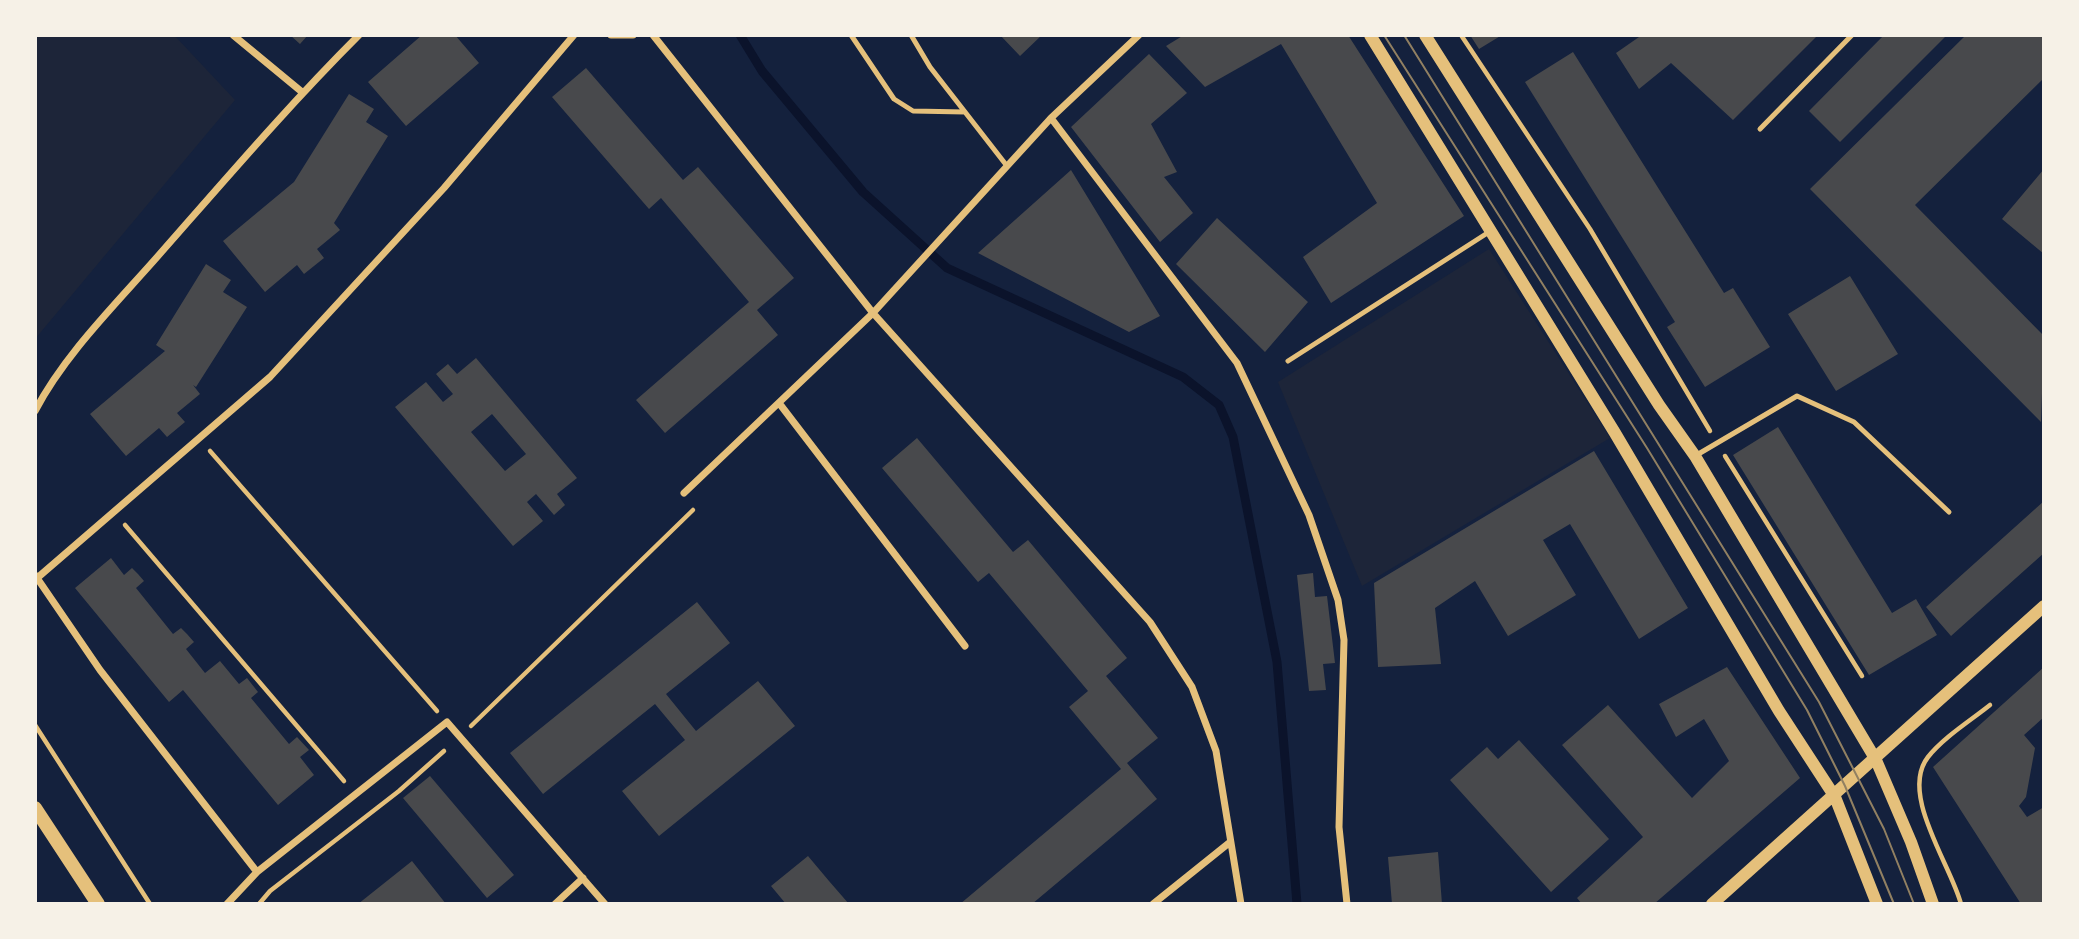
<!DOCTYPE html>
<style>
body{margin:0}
#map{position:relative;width:2079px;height:939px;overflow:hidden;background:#14213d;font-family:Inter,sans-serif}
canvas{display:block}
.frame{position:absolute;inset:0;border:37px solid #f6f1e7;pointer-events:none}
</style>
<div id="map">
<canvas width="2079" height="939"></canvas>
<div class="frame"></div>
</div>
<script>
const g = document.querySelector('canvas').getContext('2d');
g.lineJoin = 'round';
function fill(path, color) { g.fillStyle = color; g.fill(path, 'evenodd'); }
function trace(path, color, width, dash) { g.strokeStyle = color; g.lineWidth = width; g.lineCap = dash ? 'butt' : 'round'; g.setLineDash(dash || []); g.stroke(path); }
const green = new Path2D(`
 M 35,35 L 174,35 L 235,100 L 35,339 Z
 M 1489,249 L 1610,438 L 1362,586 L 1278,382 Z`);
const stream = new Path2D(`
 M 740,35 L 762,71 L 863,192 L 947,268 L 1183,377 L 1219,405 L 1233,437 L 1277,662 L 1297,904`);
const building = new Path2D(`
 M 290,35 L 308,35 L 300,44 Z
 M 422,35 L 455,35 L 479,63 L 406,126 L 368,82 Z
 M 1000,35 L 1042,35 L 1020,56 Z
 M 1184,35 L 1348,35 L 1464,216 L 1331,303 L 1303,257 L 1377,203 L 1281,44 L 1205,87 L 1166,46 Z
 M 1470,35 L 1502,35 L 1479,49 Z
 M 1638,35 L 1818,35 L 1733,120 L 1671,63 L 1639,89 L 1616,53 L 1639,37 Z
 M 1884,35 L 1947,35 L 1840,142 L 1809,111 Z
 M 1966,35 L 2044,35 L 2044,78 L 1915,205 L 2044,336 L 2041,422 L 1810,189 Z
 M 1573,52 L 1724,293 L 1733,288 L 1770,347 L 1705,387 L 1667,327 L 1675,322 L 1525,82 Z
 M 1149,54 L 1187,93 L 1151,124 L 1177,172 L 1164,177 L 1193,213 L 1160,242 L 1071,127 Z
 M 586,68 L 683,180 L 698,167 L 794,278 L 757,310 L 778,335 L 665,433 L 636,400 L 749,302 L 661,198 L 649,209 L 552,97 Z
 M 349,94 L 374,109 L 366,122 L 388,136 L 334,223 L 340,230 L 317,249 L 324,258 L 304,274 L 297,265 L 265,292 L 223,241 L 294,182 Z
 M 2044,169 L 2044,254 L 2002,219 Z
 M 1071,170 L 1160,316 L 1129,332 L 978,253 Z
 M 1217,218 L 1308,302 L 1265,352 L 1176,264 Z
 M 206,264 L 231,280 L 223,292 L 247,307 L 196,387 L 193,385 L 200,394 L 177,413 L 185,422 L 167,437 L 159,428 L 126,456 L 90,414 L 165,351 L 156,345 Z
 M 1850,276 L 1898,354 L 1836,391 L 1788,314 Z
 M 476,358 L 577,478 L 557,494 L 565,505 L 554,515 L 536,494 L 527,502 L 543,521 L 513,546 L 395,407 L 426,382 L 443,402 L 453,394 L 436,374 L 448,364 L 457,374 ZM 492,414 L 526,454 L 505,471 L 471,432 Z
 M 1778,427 L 1892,613 L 1916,599 L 1937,635 L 1869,675 L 1733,455 Z
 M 917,438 L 1013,552 L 1028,540 L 1127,658 L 1106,676 L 1158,738 L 1127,763 L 1157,799 L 1032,904 L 960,904 L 1121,769 L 1069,707 L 1088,691 L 989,573 L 978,582 L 882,468 Z
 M 1594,451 L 1688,608 L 1639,639 L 1570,524 L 1543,540 L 1576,595 L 1508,636 L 1475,581 L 1435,608 L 1441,664 L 1378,667 L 1374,583 Z
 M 2044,501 L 2044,553 L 1951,636 L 1926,607 Z
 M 111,558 L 124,575 L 132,568 L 138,574 L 144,581 L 136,588 L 173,634 L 181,628 L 187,634 L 194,642 L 186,649 L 205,673 L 220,661 L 239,684 L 247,678 L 258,692 L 251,698 L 289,744 L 297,737 L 309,750 L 300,757 L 314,775 L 278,805 L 183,690 L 169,702 L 75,588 Z
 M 1313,573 L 1315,597 L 1327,596 L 1335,663 L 1323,664 L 1326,690 L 1309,691 L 1297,575 Z
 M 697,602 L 730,643 L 666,694 L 696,731 L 758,681 L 795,726 L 659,836 L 622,791 L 685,740 L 655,704 L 543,794 L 510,753 Z
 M 1727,667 L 1800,778 L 1654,904 L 1582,904 L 1577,898 L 1643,837 L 1562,745 L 1608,705 L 1692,798 L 1729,761 L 1704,719 L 1676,737 L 1659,704 Z
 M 2044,667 L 2044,717 L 2024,735 L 2035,748 L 2026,797 L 2019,806 L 2027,817 L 2044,807 L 2044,904 L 2021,904 L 1933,767 Z
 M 1519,740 L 1609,839 L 1551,892 L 1450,780 L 1487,747 L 1498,759 Z
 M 430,776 L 514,875 L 487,898 L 403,798 Z
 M 1438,852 L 1442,904 L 1392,904 L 1388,857 Z
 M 808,856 L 829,881 L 849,904 L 786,904 L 771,886 Z
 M 412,861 L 446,904 L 358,904 Z`);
const path = new Path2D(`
 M 1461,35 L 1590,229 L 1710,431
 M 210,451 L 437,711
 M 1725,456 L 1862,676
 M 125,525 L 344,781
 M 35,725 L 150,904
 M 471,726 L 693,510
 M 259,904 L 270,891 L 399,791 L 444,751
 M 1961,904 C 1951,865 1899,794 1928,757 C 1944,737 1970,721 1990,705`);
const service = new Path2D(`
 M 851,35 L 894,99 L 913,111 L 965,112
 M 911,35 L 930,67 L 1007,166
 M 1760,129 L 1852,35
 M 1288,361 L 1489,232
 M 1695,456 L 1797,396 L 1854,422 L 1949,512`);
const minor = new Path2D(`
 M 233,35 L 302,92
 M 611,35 L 633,35
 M 653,35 L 873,313 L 1150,622 L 1192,687 L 1216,751 L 1241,904
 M 1051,118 L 1237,363 L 1309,515 L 1338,600 L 1344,640 L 1339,827 L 1347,904
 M 779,403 L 965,646
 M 35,411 C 65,354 115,305 158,256 C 224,181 288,106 359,35
 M 684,493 L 873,313 L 1051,118 L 1139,35
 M 35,575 L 100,670 L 257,872
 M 36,579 L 270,377 L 444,188 L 574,35
 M 227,904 L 257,872 L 447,722 L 605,904
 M 555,904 L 583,878
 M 1153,904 L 1229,843`);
const tertiary = new Path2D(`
 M 1370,35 L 1615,433 L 1779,711 L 1835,797 L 1877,904
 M 1425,35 L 1659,405 L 1695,456 L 1876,760 L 1911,842 L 1933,904
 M 1712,904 L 2044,606`);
const secondary = new Path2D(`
 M 35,808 L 98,904`);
const tram = new Path2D(`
 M 1384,35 L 1647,448 L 1807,710 L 1845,786 L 1894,904
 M 1404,35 L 1819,702 L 1884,829 L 1914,904`);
fill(green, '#1d2539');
trace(stream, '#0b132b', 9);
fill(building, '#48494c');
trace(path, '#e5c07b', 4.5);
trace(service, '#e5c07b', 5);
trace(minor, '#e5c07b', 7);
trace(tertiary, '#e5c07b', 12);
trace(secondary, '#e5c07b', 14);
trace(tram, '#918062', 2);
</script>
